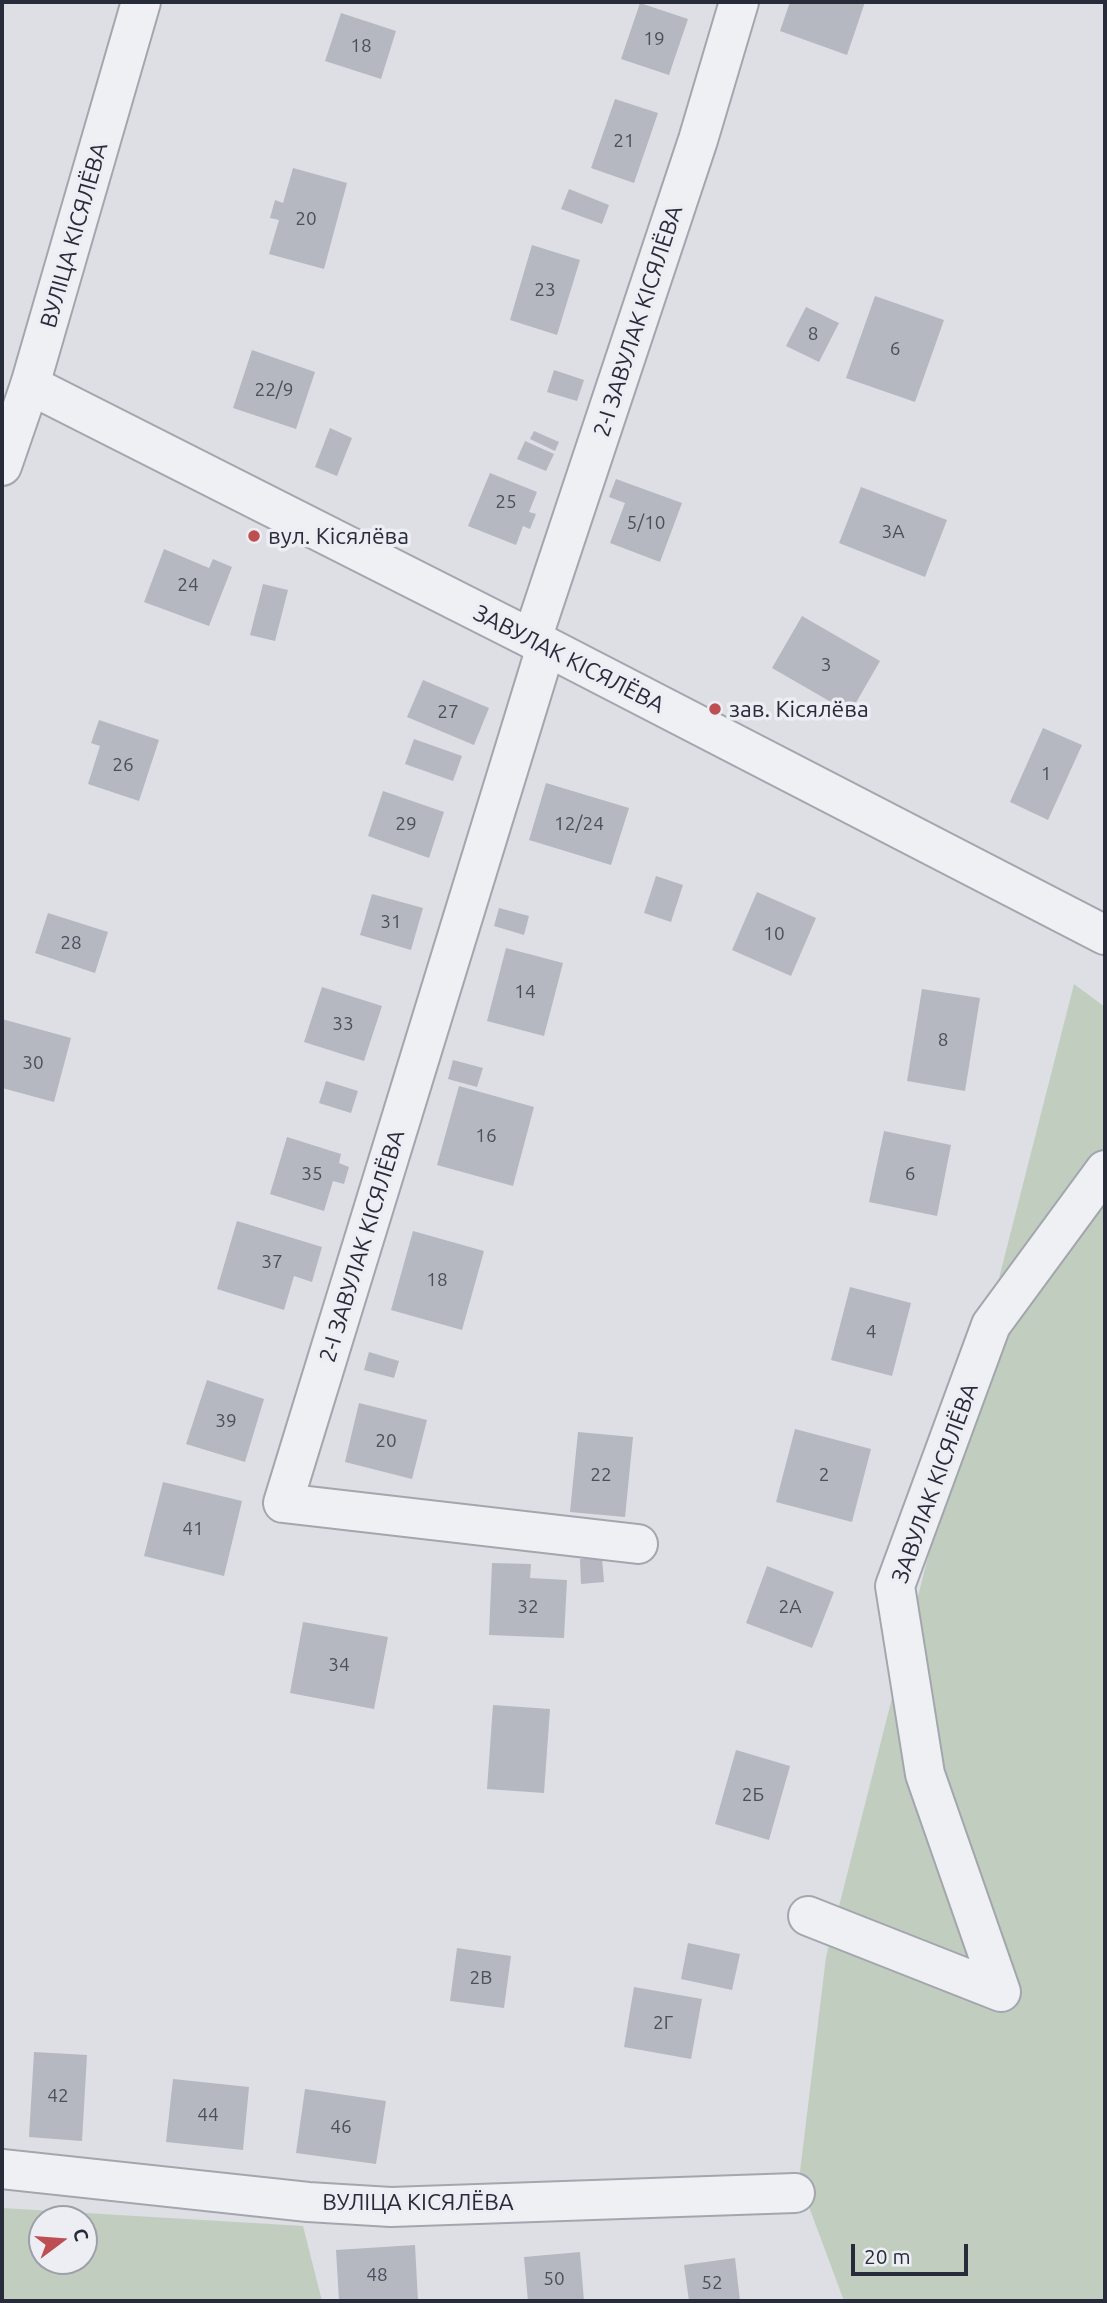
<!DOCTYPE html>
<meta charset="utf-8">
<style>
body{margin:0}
#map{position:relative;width:1107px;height:2303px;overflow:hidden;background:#dddfe5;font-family:Ubuntu,sans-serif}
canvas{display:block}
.frame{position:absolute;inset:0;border:4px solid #282c3a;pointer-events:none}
.north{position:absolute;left:28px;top:2205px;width:70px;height:70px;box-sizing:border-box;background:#eceef3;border:2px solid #9ea0a9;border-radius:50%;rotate:74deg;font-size:19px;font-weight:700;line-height:28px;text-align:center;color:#282c3a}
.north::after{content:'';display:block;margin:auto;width:24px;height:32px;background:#bd4f52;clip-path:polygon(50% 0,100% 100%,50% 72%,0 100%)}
.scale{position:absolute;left:851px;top:2244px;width:117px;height:32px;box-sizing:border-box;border:4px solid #282c3a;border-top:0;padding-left:9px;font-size:21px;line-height:24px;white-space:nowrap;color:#282c3a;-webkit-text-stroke:5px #eceef3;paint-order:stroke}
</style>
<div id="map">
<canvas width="1107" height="2303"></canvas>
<div class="frame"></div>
<div class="north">С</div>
<div class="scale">20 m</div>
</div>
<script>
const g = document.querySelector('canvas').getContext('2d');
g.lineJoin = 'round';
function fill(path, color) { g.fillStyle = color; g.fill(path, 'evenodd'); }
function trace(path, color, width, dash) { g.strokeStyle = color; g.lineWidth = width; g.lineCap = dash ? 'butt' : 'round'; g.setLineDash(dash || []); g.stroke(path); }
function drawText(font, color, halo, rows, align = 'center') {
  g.font = font + ' Ubuntu,sans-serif'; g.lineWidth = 7; g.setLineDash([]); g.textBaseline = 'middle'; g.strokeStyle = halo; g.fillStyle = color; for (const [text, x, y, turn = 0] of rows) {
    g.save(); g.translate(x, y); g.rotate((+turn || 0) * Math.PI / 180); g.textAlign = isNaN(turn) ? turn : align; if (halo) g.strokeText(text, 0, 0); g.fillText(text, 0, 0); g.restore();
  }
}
const green = new Path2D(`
 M 1074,984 L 1105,1007 L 1105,2301 L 844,2301 L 799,2180 L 826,1957 Z
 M 2,2208 L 303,2226 L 322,2301 L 2,2301 ZM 42,2219 L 84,2219 L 84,2261 L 42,2261 Z`);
const building = new Path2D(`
 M 790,2 L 865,2 L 847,55 L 780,31 Z
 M 640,3 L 688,19 L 669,75 L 621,59 Z
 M 341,13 L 396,31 L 381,79 L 325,61 Z
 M 615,99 L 658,113 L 634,183 L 591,168 Z
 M 293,168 L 347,183 L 324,269 L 269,254 L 279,220 L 270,218 L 275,200 L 283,203 Z
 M 569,189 L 609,205 L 602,224 L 561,209 Z
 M 532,245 L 580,260 L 557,335 L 510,320 Z
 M 875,296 L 944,320 L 915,402 L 846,378 Z
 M 806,307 L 839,323 L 819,362 L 786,346 Z
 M 252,350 L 315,372 L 296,429 L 233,408 Z
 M 554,370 L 584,380 L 577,401 L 547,392 Z
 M 330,428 L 352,438 L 337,476 L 315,467 Z
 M 534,431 L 559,442 L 555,451 L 530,439 Z
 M 525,441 L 554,454 L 546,471 L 517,459 Z
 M 490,473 L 537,492 L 529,512 L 536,514 L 530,529 L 523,526 L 516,545 L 468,526 Z
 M 616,479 L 682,503 L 660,562 L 610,543 L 625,503 L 609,497 Z
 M 861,487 L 947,520 L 925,577 L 839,543 Z
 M 164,549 L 209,568 L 213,559 L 232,567 L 209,626 L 144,602 Z
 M 263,584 L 288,590 L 275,641 L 250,635 Z
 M 802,616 L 880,661 L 850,713 L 772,668 Z
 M 423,680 L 489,708 L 474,745 L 407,717 Z
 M 99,720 L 159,740 L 139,801 L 88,784 L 100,746 L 91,743 Z
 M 1043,728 L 1082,745 L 1048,820 L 1010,802 Z
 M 414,739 L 462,756 L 453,781 L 405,764 Z
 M 546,783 L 629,808 L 611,865 L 529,840 Z
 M 383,791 L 444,812 L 429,858 L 368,836 Z
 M 656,876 L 683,885 L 671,922 L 644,913 Z
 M 757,892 L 816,918 L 791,976 L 732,950 Z
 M 372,894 L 423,908 L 411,950 L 360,935 Z
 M 499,908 L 529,916 L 524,935 L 494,926 Z
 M 48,913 L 108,932 L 95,973 L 35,953 Z
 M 506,948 L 563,963 L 544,1036 L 487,1021 Z
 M 322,987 L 382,1006 L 364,1061 L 304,1042 Z
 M 922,989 L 980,998 L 965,1091 L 907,1081 Z
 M 2,1019 L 71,1038 L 54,1102 L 2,1088 Z
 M 453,1060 L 483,1068 L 477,1087 L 448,1079 Z
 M 326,1081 L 358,1091 L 351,1113 L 319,1103 Z
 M 459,1086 L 534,1107 L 513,1186 L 437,1165 Z
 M 884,1131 L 951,1145 L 937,1216 L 869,1202 Z
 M 287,1137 L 341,1154 L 339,1163 L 349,1167 L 344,1184 L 333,1181 L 324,1211 L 270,1194 Z
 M 237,1221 L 322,1247 L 312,1282 L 294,1276 L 284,1310 L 217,1289 Z
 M 413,1231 L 484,1251 L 462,1330 L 391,1310 Z
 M 850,1287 L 911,1303 L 892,1376 L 831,1360 Z
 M 369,1352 L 399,1361 L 394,1378 L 364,1370 Z
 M 207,1380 L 264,1399 L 245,1462 L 186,1444 Z
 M 359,1403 L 427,1420 L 412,1479 L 345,1462 Z
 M 795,1429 L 871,1449 L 852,1522 L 776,1502 Z
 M 578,1432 L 633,1437 L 625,1517 L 570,1512 Z
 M 163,1482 L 242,1501 L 224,1576 L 144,1556 Z
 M 602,1558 L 604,1582 L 581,1584 L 580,1559 Z
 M 492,1563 L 531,1564 L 530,1578 L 567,1580 L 564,1638 L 489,1635 Z
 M 767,1566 L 834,1592 L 812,1648 L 746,1623 Z
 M 303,1622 L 388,1637 L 374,1709 L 290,1693 Z
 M 493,1705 L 550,1709 L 544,1793 L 487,1789 Z
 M 736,1750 L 790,1766 L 769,1840 L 715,1824 Z
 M 688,1943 L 740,1954 L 732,1990 L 681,1979 Z
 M 457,1948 L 511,1956 L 504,2008 L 450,2001 Z
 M 634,1987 L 702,1999 L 691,2059 L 624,2047 Z
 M 34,2052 L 87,2055 L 82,2141 L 29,2137 Z
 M 173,2079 L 249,2087 L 243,2150 L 166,2142 Z
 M 305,2089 L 386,2101 L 376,2164 L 296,2153 Z
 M 415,2245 L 418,2301 L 339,2301 L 336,2250 Z
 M 580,2252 L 584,2301 L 528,2301 L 524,2257 Z
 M 735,2258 L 740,2301 L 689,2301 L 684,2265 Z`);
const minor = new Path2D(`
 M 30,385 L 141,2
 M 532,639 L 698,140 L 739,2
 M 546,647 L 283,1503 L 638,1544
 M 808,1916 L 1001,1992 L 925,1774 L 895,1586 L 991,1325 L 1105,1170
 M 2,2169 L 308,2202 L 391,2207 L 795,2193`);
const tertiary = new Path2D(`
 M 2,466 L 30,385 L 532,639 L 1105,935`);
const markers = [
 [254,536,7,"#bd4f52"],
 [715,709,7,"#bd4f52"]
];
const numberNames = [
 ["19",654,39],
 ["18",361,46],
 ["21",624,141],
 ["20",306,219],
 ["23",545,290],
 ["8",813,334],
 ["6",895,349],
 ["22/9",274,390],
 ["25",506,502],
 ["5/10",646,523],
 ["3А",893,532],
 ["24",188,585],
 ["3",826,665],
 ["27",448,712],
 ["26",123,765],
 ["1",1046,774],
 ["29",406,824],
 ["12/24",579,824],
 ["31",391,922],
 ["10",774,934],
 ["28",71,943],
 ["14",525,992],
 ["33",343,1024],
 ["8",943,1040],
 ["30",33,1063],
 ["16",486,1136],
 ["35",312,1174],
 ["6",910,1174],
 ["37",272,1262],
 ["18",437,1280],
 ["4",871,1332],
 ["39",226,1421],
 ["20",386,1441],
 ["22",601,1475],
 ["2",824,1475],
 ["41",193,1529],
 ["32",528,1607],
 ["2А",790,1607],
 ["34",339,1665],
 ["2Б",753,1795],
 ["2В",481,1978],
 ["2Г",663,2023],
 ["42",58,2096],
 ["44",208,2115],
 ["46",341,2127],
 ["48",377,2275],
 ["50",554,2279],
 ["52",712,2283]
];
const streetNames = [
 ["ВУЛІЦА КІСЯЛЁВА",74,235,-74],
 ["2-І ЗАВУЛАК КІСЯЛЁВА",638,321,-72],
 ["ЗАВУЛАК КІСЯЛЁВА",569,659,27],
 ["2-І ЗАВУЛАК КІСЯЛЁВА",362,1246,-73],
 ["ЗАВУЛАК КІСЯЛЁВА",935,1483,-70],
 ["ВУЛІЦА КІСЯЛЁВА",418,2202]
];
const poiNames = [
 ["вул. Кісялёва",268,536],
 ["зав. Кісялёва",729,709]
];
fill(green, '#c1cebf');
fill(building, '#b5b8c1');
trace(minor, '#a3a6ae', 42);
trace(tertiary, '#a3a6ae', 42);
trace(minor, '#eff0f4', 38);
trace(tertiary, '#eff0f4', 38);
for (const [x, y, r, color] of markers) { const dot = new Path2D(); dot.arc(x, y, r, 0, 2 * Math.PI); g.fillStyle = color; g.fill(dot); trace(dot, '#eceef3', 2.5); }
drawText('19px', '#4b4f5c', null, numberNames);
drawText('23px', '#282c3a', '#eceef3', streetNames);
drawText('23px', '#282c3a', '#eceef3', poiNames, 'left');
</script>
